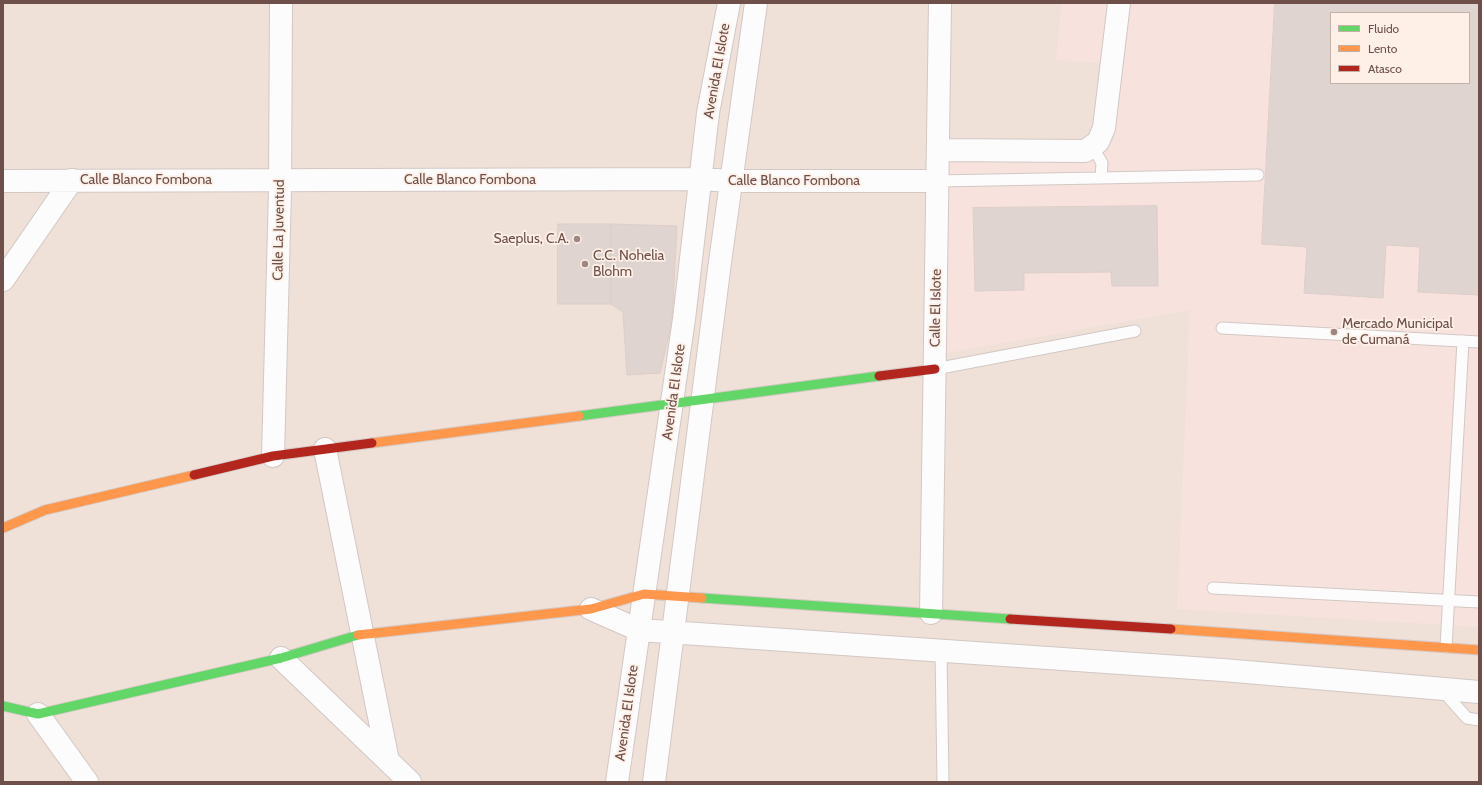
<!DOCTYPE html>
<meta charset="utf-8">
<style>
body{margin:0}
#map{position:relative;width:1482px;height:785px;overflow:hidden;background:#f4ece8;font-family:Cabin,sans-serif}
canvas{display:block}
.frame{position:absolute;inset:0;border:4px solid #6f4f4a;pointer-events:none}
.legend{position:absolute;left:1330px;top:12px;width:140px;height:72px;box-sizing:border-box;background:#fef0e7;border:1px solid #c5b0a8;margin:0;padding:5px 7px;list-style:none;font-size:12px;color:#6f4f4a}
.legend li{display:flex;align-items:center;gap:8px;height:20px}
.legend b{width:20px;border:1px solid #c5b0a8}
</style>
<div id="map">
<canvas width="1482" height="785"></canvas>
<div class="frame"></div>
<ul class="legend">
<li><b style="height:5px;background:#63d668"></b>Fluido</li>
<li><b style="height:5px;background:#ff974d"></b>Lento</li>
<li><b style="height:5px;background:#b3261e"></b>Atasco</li>
</ul>
</div>
<script>
const g = document.querySelector('canvas').getContext('2d');
g.lineJoin = 'round';
function fill(path, color) { g.fillStyle = color; g.fill(path, 'evenodd'); }
function trace(path, color, width, dash) { g.strokeStyle = color; g.lineWidth = width; g.lineCap = dash ? 'butt' : 'round'; g.setLineDash(dash || []); g.stroke(path); }
function drawText(font, color, halo, rows, align = 'center') {
  g.font = font + ' Cabin,sans-serif'; g.lineWidth = 3.5; g.setLineDash([]); g.textBaseline = 'middle'; g.strokeStyle = halo; g.fillStyle = color; for (const [text, x, y, turn = 0] of rows) {
    g.save(); g.translate(x, y); g.rotate((+turn || 0) * Math.PI / 180); g.textAlign = isNaN(turn) ? turn : align; if (halo) g.strokeText(text, 0, 0); g.fillText(text, 0, 0); g.restore();
  }
}
const residential = new Path2D(`
 M 3,3 L 1479,3 L 1479,782 L 3,782 ZM 1331,13 L 1469,13 L 1469,83 L 1331,83 Z`);
const commercial = new Path2D(`
 M 1062,3 L 1479,3 L 1479,627 L 1177,609 L 1190,310 L 941,354 L 943,160 L 1085,160 L 1105,151 L 1113,141 L 1123,64 L 1056,60 ZM 1331,13 L 1469,13 L 1469,83 L 1331,83 Z`);
const building = new Path2D(`
 M 1275,3 L 1479,3 L 1479,295 L 1418,292 L 1420,247 L 1386,245 L 1383,298 L 1304,293 L 1307,247 L 1262,244 ZM 1331,13 L 1469,13 L 1469,83 L 1331,83 Z
 M 1157,206 L 1158,286 L 1112,286 L 1111,272 L 1024,273 L 1024,290 L 975,291 L 973,208 Z
 M 558,224 L 611,224 L 611,304 L 558,304 Z
 M 611,224 L 677,226 L 672,322 L 660,373 L 627,375 L 623,312 L 611,304 Z`);
const lane = new Path2D(`
 M 1092,146 L 1102,163 L 1101,178
 M 937,181 L 1258,175
 M 1222,328 L 1479,342
 M 935,369 L 1135,331
 M 1213,588 L 1479,602
 M 1446,647 L 1463,341
 M 941,651 L 943,782
 M 1443,691 L 1467,718 L 1479,720`);
const street = new Path2D(`
 M 938,150 L 1085,151 L 1098,142 L 1104,128 L 1119,3
 M 3,181 L 700,179 L 731,181 L 937,181
 M 3,280 L 72,180
 M 325,449 L 388,761
 M 273,456 L 280,190 L 281,3
 M 591,609 L 639,630 L 1223,670 L 1479,692
 M 931,613 L 940,3
 M 281,658 L 410,782
 M 38,714 L 87,782
 M 617,782 L 684,319 L 708,113 L 729,3
 M 654,782 L 720,262 L 756,3`);
const fast = new Path2D(`
 M 579,416 L 879,376
 M 702,598 L 1010,619
 M 3,706 L 38,714 L 281,658 L 358,635`);
const slow = new Path2D(`
 M 372,443 L 579,416
 M 3,528 L 45,510 L 194,475
 M 1171,629 L 1479,650
 M 358,635 L 591,609 L 644,594 L 702,598`);
const jam = new Path2D(`
 M 879,376 L 935,369
 M 194,475 L 273,456 L 372,443
 M 1010,619 L 1171,629`);
const markers = [
 [577,239,4,"#9e8681"],
 [585,264,4,"#9e8681"],
 [1334,332,4,"#9e8681"]
];
const streetNames = [
 ["Avenida El Islote",717,71,-80],
 ["Calle Blanco Fombona",146,180],
 ["Calle Blanco Fombona",470,180],
 ["Calle Blanco Fombona",794,181],
 ["Calle La Juventud",279,230,-89],
 ["Calle El Islote",936,308,-89],
 ["Avenida El Islote",674,392,-82],
 ["Avenida El Islote",627,713,-82]
];
const poiNames = [
 ["Saeplus, C.A.",569,239,"right"],
 ["C.C. Nohelia",593,256],
 ["Blohm",593,272],
 ["Mercado Municipal",1342,324],
 ["de Cumaná",1342,340]
];
fill(residential, '#efe0d8');
fill(commercial, '#f7e2de');
fill(building, '#e0d4d0');
trace(building, '#ddceca', 1);
trace(lane, '#d2c8c4', 13);
trace(street, '#d2c8c4', 24);
trace(fast, '#d3c8c4', 11);
trace(slow, '#d3c8c4', 11);
trace(jam, '#d3c8c4', 11);
trace(lane, '#fdfcfc', 11);
trace(street, '#fdfcfc', 22);
trace(fast, '#63d668', 9);
trace(slow, '#ff974d', 9);
trace(jam, '#b3261e', 9);
for (const [x, y, r, color] of markers) { const dot = new Path2D(); dot.arc(x, y, r, 0, 2 * Math.PI); g.fillStyle = color; g.fill(dot); trace(dot, '#fef0e7', 1.5); }
drawText('14px', '#6f4f4a', '#fef0e7', streetNames);
drawText('14px', '#6f4f4a', '#fef0e7', poiNames, 'left');
</script>
